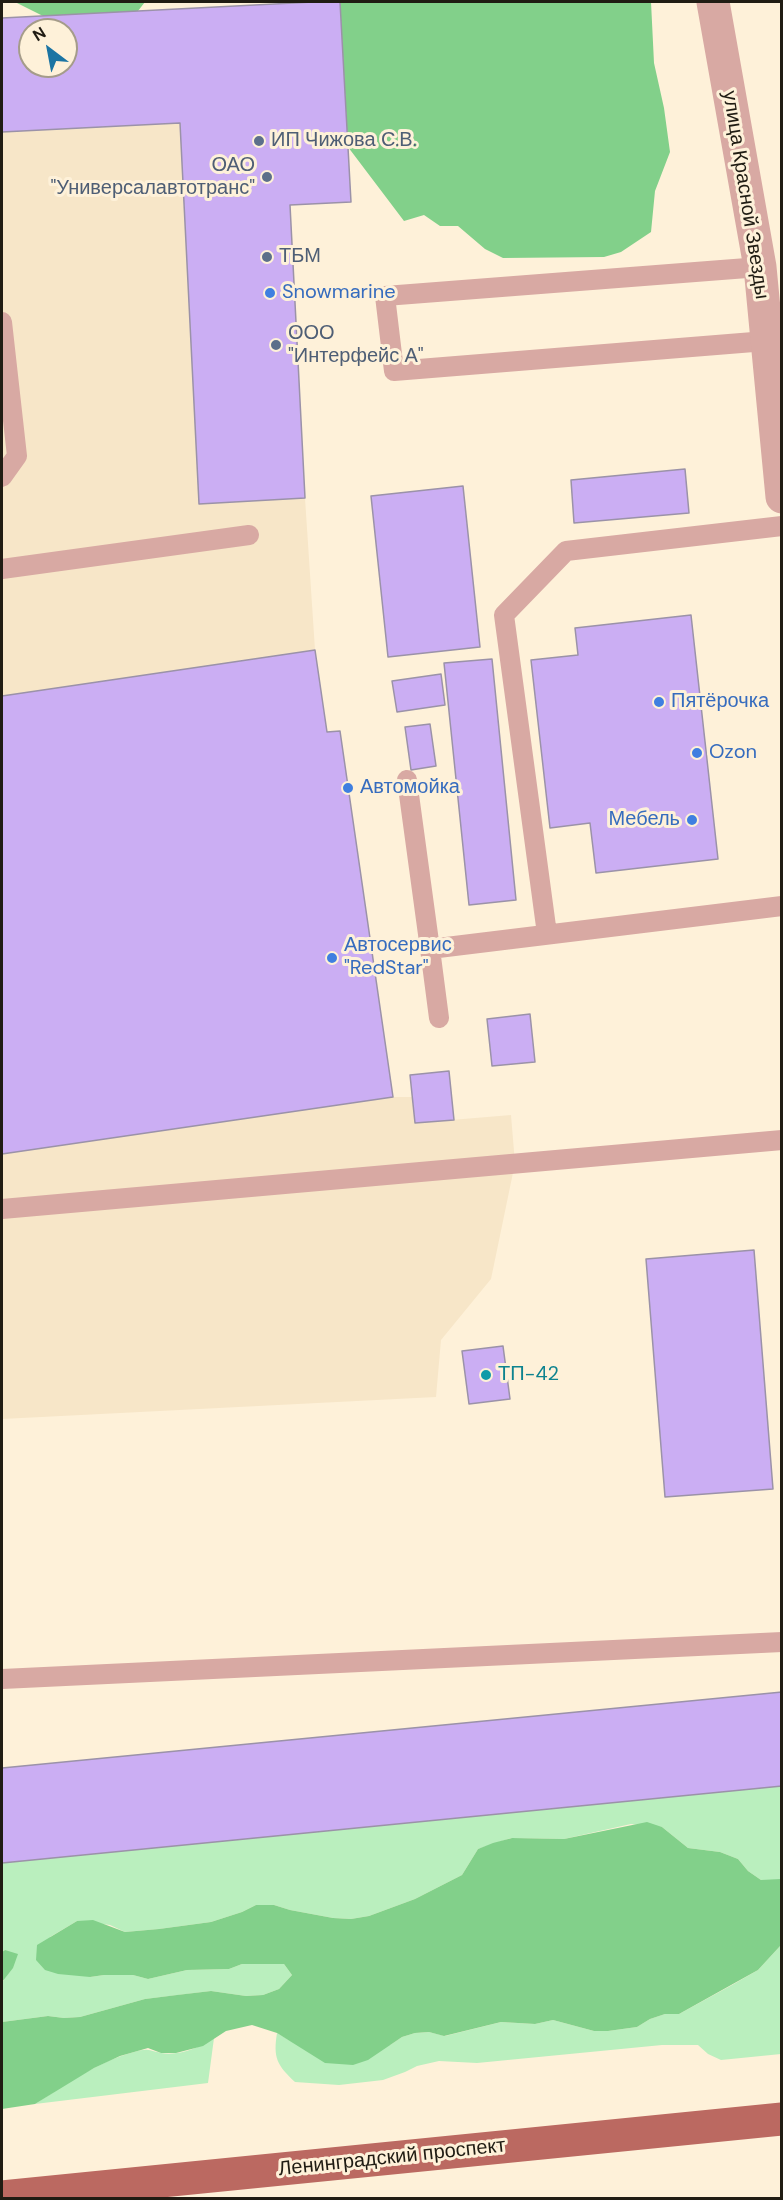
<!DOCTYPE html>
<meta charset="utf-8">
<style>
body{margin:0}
#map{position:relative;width:783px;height:2200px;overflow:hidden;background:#fef1d9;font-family:"DM Sans",sans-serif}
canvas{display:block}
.frame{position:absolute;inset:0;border:3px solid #201c13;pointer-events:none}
.north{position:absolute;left:18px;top:18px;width:60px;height:60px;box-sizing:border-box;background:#fef1d9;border:2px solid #a59c8a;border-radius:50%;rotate:328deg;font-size:16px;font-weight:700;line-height:24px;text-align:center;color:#201c13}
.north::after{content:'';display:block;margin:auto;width:21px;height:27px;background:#1b74a3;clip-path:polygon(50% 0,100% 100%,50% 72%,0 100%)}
</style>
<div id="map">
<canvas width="783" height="2200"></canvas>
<div class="frame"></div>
<div class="north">N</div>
</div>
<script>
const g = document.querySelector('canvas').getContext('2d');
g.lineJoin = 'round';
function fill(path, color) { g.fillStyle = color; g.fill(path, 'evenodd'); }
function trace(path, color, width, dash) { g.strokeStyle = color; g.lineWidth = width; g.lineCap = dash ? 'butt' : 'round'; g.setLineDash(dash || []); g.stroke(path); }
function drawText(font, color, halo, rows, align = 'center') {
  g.font = font + ' "DM Sans",sans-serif'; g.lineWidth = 6; g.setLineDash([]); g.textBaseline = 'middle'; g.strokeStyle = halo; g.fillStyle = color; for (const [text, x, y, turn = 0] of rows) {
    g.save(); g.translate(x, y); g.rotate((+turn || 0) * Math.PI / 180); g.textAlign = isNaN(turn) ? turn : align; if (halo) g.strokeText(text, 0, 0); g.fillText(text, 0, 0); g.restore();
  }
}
const built = new Path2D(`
 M 180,123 L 199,504 L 305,498 L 315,650 L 2,696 L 2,132 Z
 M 393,1097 L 412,1097 L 415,1123 L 511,1115 L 515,1163 L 491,1279 L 441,1340 L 436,1397 L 2,1419 L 2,1154 Z`);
const green = new Path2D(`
 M 781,1786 L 782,1879 L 780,1880 L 761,1880 L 748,1871 L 738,1859 L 720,1852 L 688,1848 L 662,1827 L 631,1824 L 564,1839 L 511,1838 L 478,1849 L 462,1875 L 415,1899 L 369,1916 L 351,1919 L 333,1918 L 290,1910 L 274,1905 L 256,1905 L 242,1912 L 211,1922 L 159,1929 L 125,1932 L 110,1925 L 77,1921 L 50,1937 L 90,1977 L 104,1975 L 133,1975 L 148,1979 L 187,1970 L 229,1969 L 242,1964 L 284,1964 L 292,1975 L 279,1989 L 263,1995 L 246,1996 L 211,1991 L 145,1999 L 80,2017 L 64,2018 L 48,2016 L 2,2022 L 2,1982 L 4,1980 L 5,1950 L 2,1952 L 2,1863 Z
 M 781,1945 L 781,2054 L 721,2060 L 708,2054 L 698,2045 L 662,2045 L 477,2063 L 439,2061 L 417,2066 L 405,2072 L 383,2080 L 339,2085 L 295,2082 C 277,2065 273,2058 277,2033 L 289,2040 L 390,2045 L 402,2037 L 415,2033 L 429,2032 L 445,2036 L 501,2022 L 535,2024 L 553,2020 L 594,2031 L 608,2031 L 637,2027 L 650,2019 L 665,2014 L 679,2014 L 732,1985 L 758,1970 Z
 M 214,2038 L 208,2083 L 35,2104 C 67,2084 97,2062 134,2052 C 147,2048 148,2050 161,2053 C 179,2056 199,2048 214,2038 Z`);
const forest = new Path2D(`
 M 15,2 L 145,2 L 134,16 L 47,18 Z
 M 340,2 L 651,2 L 654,63 L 664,108 L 670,152 L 655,191 L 651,232 L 621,252 L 604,257 L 503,258 L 485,249 L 458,226 L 440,226 L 424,215 L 404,221 L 348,147 Z
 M 647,1822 L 662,1827 L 688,1848 L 720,1852 L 738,1859 L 748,1871 L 761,1880 L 781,1879 L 781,1945 L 758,1970 L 679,2014 L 665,2014 L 650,2019 L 637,2027 L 608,2031 L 594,2031 L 553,2020 L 535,2024 L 501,2022 L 444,2036 L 429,2032 L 415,2033 L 402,2037 L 368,2060 L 353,2065 L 325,2063 L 277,2033 L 252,2025 L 226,2031 L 203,2046 L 176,2053 L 161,2053 L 148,2048 L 120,2056 L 94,2068 L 35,2104 L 2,2109 L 2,2022 L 48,2016 L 64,2018 L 80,2017 L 145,1999 L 177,1995 L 211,1991 L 246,1996 L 263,1995 L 279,1989 L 292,1975 L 284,1964 L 242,1964 L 229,1969 L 187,1970 L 148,1979 L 133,1975 L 104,1975 L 90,1977 L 58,1974 L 45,1970 L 36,1960 L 37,1945 L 77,1921 L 93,1920 L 125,1932 L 159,1929 L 211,1922 L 242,1912 L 256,1905 L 274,1905 L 290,1910 L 333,1918 L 351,1919 L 369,1916 L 415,1899 L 462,1875 L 478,1849 L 493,1843 L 512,1838 L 564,1839 Z
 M 5,1950 L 18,1954 L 13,1968 L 2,1982 L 2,1952 Z`);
const building = new Path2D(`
 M 313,2 L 340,2 L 351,202 L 290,205 L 305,498 L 199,504 L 180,123 L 2,132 L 2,18 ZM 30,30 L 66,30 L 66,66 L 30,66 Z
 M 685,469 L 689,513 L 574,523 L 571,480 Z
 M 463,486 L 480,647 L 388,657 L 371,496 Z
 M 691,615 L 718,859 L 596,873 L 590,823 L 550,828 L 531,660 L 578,655 L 575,628 Z
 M 315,650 L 327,732 L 340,731 L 393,1097 L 2,1154 L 2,696 Z
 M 492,659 L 516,900 L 469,905 L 444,663 Z
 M 441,674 L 445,705 L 397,712 L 392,681 Z
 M 430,724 L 436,766 L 411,770 L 405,727 Z
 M 530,1014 L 535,1062 L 492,1066 L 487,1019 Z
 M 449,1071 L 454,1120 L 415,1123 L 410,1075 Z
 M 754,1250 L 773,1489 L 665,1497 L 646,1259 Z
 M 503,1346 L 510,1399 L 469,1404 L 462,1351 Z
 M 782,1692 L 782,1786 L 2,1863 L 2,1768 Z`);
const service = new Path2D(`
 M 760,267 L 385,296 L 394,371 L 766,341
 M 2,322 L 17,456 L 2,477
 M 2,569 L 249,535
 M 407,780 L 430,949 L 782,906
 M 547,934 L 504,615 L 566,551 L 782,526
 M 430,949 L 439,1018
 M 2,1209 L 782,1140
 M 2,1679 L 782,1642`);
const minor = new Path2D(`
 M 713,2 L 760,267 L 782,497`);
const primary = new Path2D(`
 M 2,2197 L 782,2119`);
const markers = [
 [259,141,6,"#5c6f8a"],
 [267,177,6,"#5c6f8a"],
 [267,257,6,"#5c6f8a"],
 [270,293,6,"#3f7fe0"],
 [276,345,6,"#5c6f8a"],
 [659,702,6,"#3f7fe0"],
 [697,753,6,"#3f7fe0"],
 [348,788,6,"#3f7fe0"],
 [692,820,6,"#3f7fe0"],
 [332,958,6,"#3f7fe0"],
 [486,1375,6,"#0f9aa8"]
];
const serviceNames = [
 ["ИП Чижова С.В.",271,141],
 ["ОАО",255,166,"right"],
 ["\"Универсалавтотранс\"",255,189,"right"],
 ["ТБМ",279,257],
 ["ООО",288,334],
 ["\"Интерфейс А\"",288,357]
];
const streetNames = [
 ["улица Красной Звезды",745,195,81],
 ["Ленинградский проспект",392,2158,-6]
];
const shopNames = [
 ["Snowmarine",282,293],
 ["Пятёрочка",671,702],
 ["Ozon",709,753],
 ["Автомойка",360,788],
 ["Мебель",680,820,"right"],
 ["Автосервис",344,946],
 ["\"RedStar\"",344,969]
];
const cultureNames = [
 ["ТП-42",498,1375]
];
fill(built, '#f7e6c8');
fill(green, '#baefbe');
fill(forest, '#82d08a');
fill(building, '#cbaef3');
trace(building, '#9b92a8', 1.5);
trace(service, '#d8a9a3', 20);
trace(minor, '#d8a9a3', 33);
trace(primary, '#bb6961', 33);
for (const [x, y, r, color] of markers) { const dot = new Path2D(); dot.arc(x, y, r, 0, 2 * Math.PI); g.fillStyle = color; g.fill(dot); trace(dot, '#fef1d9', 2); }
drawText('20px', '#4e5e75', '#fef1d9', serviceNames, 'left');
drawText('20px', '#201c13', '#fef1d9', streetNames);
drawText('20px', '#366cbe', '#fef1d9', shopNames, 'left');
drawText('20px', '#0d838f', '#fef1d9', cultureNames, 'left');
</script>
